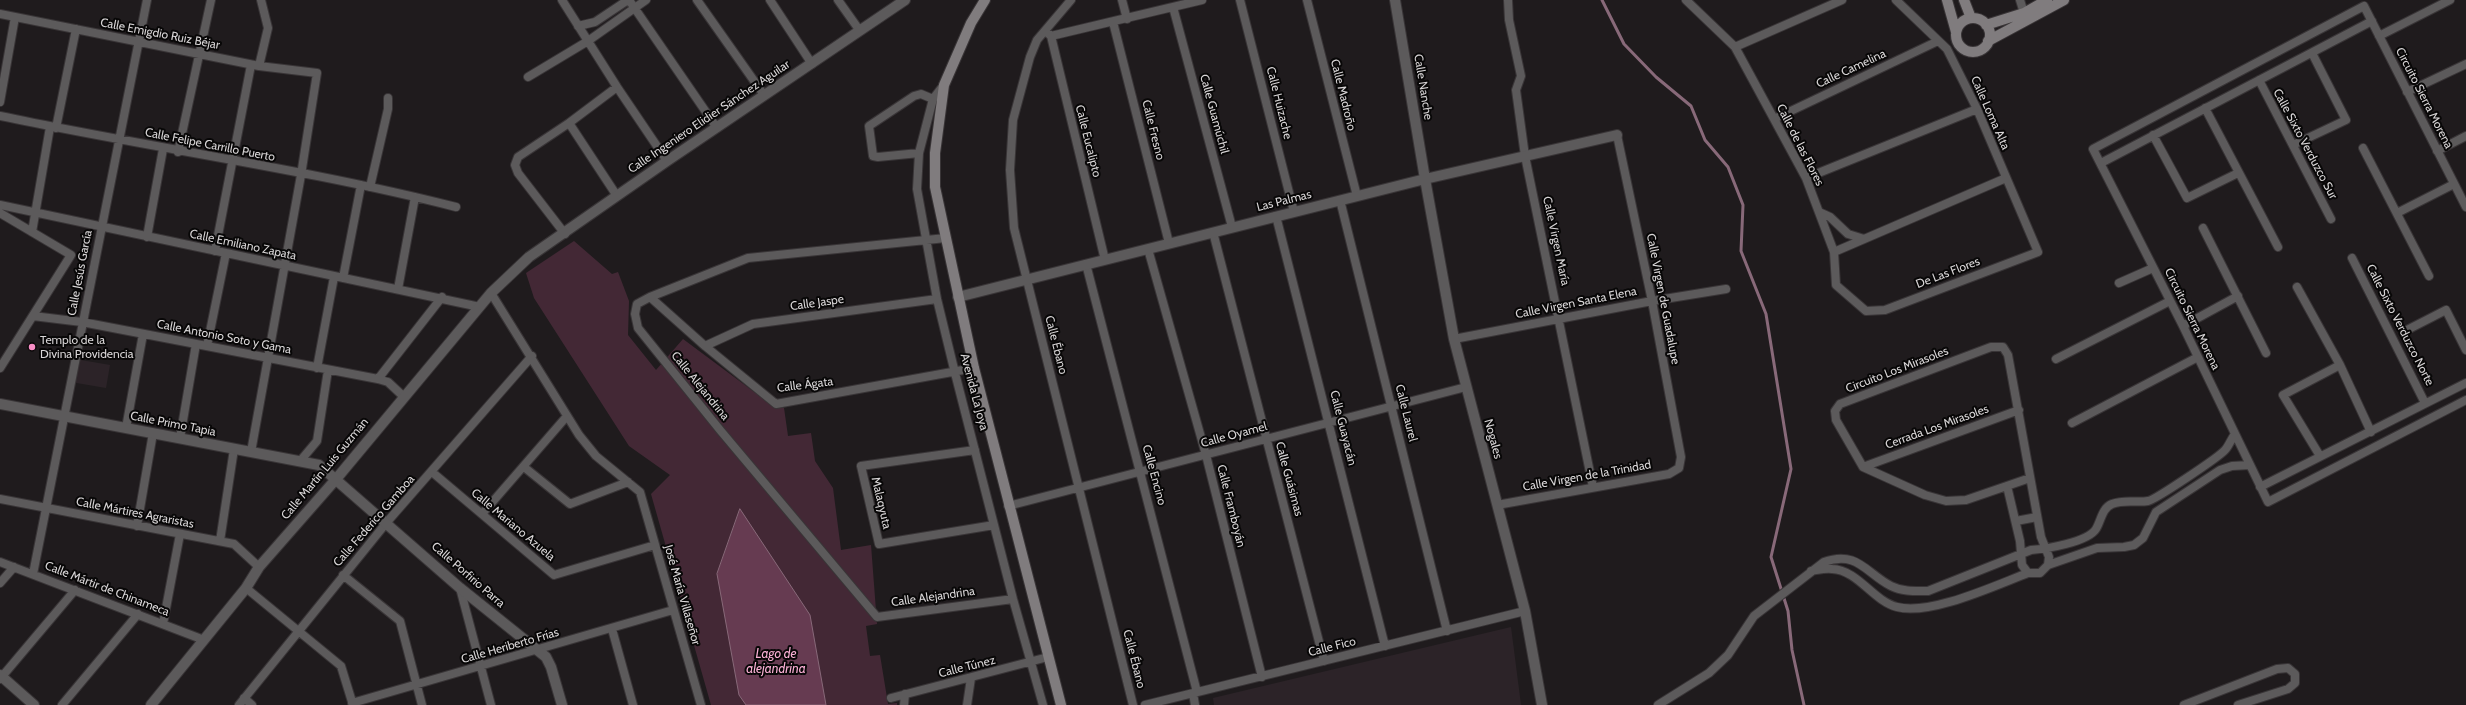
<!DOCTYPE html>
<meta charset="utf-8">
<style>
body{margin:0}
canvas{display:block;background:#1f1b1d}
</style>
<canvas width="2466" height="705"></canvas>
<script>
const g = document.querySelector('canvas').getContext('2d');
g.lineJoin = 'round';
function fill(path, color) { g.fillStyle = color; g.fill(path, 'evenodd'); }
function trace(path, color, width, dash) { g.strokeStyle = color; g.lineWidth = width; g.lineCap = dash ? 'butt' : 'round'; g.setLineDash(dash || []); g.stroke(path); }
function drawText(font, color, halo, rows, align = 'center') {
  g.font = font + ' Cabin,sans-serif'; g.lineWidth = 4; g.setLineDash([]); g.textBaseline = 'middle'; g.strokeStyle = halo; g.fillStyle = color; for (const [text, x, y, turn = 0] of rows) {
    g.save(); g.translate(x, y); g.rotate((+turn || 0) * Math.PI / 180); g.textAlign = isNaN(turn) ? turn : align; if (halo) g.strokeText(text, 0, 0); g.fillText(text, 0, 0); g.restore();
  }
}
const built = new Path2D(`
 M 75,359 L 110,365 L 106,388 L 71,382 Z
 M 1511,627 L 1521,705 L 1214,705 L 1213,698 Z`);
const green = new Path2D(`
 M 574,241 L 612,274 L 618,272 L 629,301 L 628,335 L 656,370 L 683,339 L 765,400 L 784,408 L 788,436 L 811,433 L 815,461 L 833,488 L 841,550 L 871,545 L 877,624 L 866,626 L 870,656 L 880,655 L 888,704 L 897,703 L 897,705 L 711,705 L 651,494 L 670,475 L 629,446 L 534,298 L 526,273 Z`);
const water = new Path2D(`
 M 740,509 L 810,615 L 826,705 L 746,705 L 739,695 L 717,574 Z`);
const stream = new Path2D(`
 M 1602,0 L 1624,44 L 1656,77 L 1691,106 L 1705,140 L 1728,167 L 1743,205 L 1741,251 L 1766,314 L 1791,469 L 1771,557 L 1788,611 L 1792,650 L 1804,705`);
const minor = new Path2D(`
 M 562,0 L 617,87 L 667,161
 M 629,0 L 717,128
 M 697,0 L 764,95
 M 770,0 L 812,64
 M 838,0 L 860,31
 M 1071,0 L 1037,40 L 1030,57 L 1013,120 L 1010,170 L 1014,228 L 1133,705
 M 1122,0 L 1127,19
 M 1240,0 L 1294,212
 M 1307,0 L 1357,196
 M 1508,0 L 1509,20 L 1521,76 L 1516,90 L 1525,156 L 1593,487
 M 1686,0 L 1735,47 L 1806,178 L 1834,252 L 1836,285 L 1866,311 L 1885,310 L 2038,252 L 1977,109 L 1947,49 L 1896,0
 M 2020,0 L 2024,13
 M 1173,7 L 1232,227
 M 0,14 L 259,66 L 317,73 L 301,175 L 251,452
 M 1113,22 L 1169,243
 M 578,26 L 595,22 L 628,0
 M 1045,31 L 1051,36 L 1105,260
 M 1051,36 L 1202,0
 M 2379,36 L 2450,0
 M 1735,47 L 1842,0
 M 259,66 L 268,28 L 261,0
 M 528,77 L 588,41 L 646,0
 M 2259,80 L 2331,219
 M 943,86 L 933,99 L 919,153 L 917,189 L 937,299 L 955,373 L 1013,599 L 1043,705
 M 2407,92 L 2466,64
 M 0,102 L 15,17
 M 2205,108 L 2278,247
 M 0,116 C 151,148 307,169 456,207
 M 1774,119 L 1938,41
 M 569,123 L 617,196
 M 56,128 L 76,29
 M 2153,135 L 2187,198 L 2238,173
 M 2293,145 L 2346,120 L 2312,53
 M 2363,148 L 2429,276
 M 2437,151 L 2466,136
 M 178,152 L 211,0
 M 919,153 L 878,157 L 873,156 L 869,126 L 914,96 L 921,94 L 933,99
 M 2101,163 L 2372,21
 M 1806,178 L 1977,109
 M 370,187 L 388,109 L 388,98
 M 1340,200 L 1447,631
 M 0,205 L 480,307
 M 2466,207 L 2364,6 L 2093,149 L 2183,326 L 2268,502 L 2466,400
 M 1819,212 L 1830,217 L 1848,234 L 1864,239
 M 0,213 L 71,255 L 0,368
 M 2397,213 L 2454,184
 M 1276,216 L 1385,646
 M 2203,228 L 2266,353
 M 32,232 L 50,127
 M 1213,232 L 1324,661
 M 565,234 L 518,173 L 515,165 L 518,157 L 569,123 L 617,87
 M 147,237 L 163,149
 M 946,238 L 748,258 L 650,297 L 637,304 L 635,314 L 638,328 L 720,430 L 877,617 L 1013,599
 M 1148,249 L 1206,455 L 1262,677
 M 215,251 L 251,65
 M 1834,252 L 2006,178
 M 2352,258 L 2425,403
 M 1086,264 L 1197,692
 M 343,278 L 361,185
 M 2119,283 L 2153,268
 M 2297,287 L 2340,365 L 2371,432
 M 398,289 L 415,197
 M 491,293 L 579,435 L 596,456 L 640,492 L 701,705
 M 650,297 L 705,346 L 776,404 L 974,368
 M 33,316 L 82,322 L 378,379 L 388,382 L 403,396
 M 2183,326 L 2238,296
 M 2407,330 L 2446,310 L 2466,350
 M 1454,339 L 1652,301 L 1726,289
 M 207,346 L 226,253
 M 705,346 L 753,324 L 937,299
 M 2056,359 L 2170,301
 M 317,368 L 334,277
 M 378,379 L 442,297
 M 2072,423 L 2198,357
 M 126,428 L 143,334
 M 180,438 L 196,344
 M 975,450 L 861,466 L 879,544 L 994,525
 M 2320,456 L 2283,395 L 2340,365
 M 301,460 L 317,441 L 328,370
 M 524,467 L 570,504 L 628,482
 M 1863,467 L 2019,410
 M 432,472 L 554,575 L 655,545
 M 2030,478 L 1966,500 L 1946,501 L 1925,495 L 1863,467 L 1836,420 L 1835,411 L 1840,404 L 1991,347 L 2003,347 L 2008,355 L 2041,537 L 2049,557 L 2048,565
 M 2007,486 L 2020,541 L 2022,565 L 2028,573
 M 2260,487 L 2466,383
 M 0,499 L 234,544 L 259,567
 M 1497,505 L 1669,474 L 1679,468 L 1681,457 L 1652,301 L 1617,135
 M 1008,506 L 1466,387
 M 482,514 L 567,416
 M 2016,521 L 2037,517
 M 137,526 L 153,433
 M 220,541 L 234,449
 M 0,562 L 204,640
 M 1811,571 C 1818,570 1826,568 1832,569 C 1858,570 1873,601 1897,607 C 1930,616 1996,585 2028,573 L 2040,573 L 2048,565 L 2097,548 L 2124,547 L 2134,545 L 2143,538 L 2156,512 L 2220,470 L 2232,466 L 2250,465
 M 33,574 L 147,0
 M 343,575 L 400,621 L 422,705
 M 0,583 L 14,567
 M 246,588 L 341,666 L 353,705
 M 460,588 L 491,705
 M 163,624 L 180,534
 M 612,629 L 633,705
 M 0,679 L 75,590
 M 1193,693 L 1195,705
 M 244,698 L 252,705
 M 891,698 L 1048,657
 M 352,703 L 673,610
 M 62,705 L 138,614
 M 239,705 L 387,522 L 532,356
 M 904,705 L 905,694
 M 967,705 L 971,678
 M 1145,705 L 1525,611
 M 1658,705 L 1709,673 L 1728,655 L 1754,616 L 1824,562 C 1857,550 1866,573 1891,586 C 1903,592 1916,591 1928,591 L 2031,550 C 2046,549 2088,542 2096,529 C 2101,521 2102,508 2112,504 C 2125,499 2136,503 2148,501 C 2155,500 2219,457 2225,450 C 2229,446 2231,439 2235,434
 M 2184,705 L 2277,669 L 2288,668 L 2295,674 L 2295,683 L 2288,689 L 2238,705`);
const tertiary = new Path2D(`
 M 1395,0 L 1425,179 L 1454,339 L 1525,611 L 1542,705
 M 958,297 L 1425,179 L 1617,135
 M 0,404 L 319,465 L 460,588 L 546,657 L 551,667 L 562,705
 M 0,675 L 34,705
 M 151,705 L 246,588 L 259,567 L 337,478 L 491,293 L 529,257 L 667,161 L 905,0`);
const secondary = new Path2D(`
 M 985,0 L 971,23 L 944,85 L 935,153 L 935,187 L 974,368 L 1061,705
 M 1947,0 L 1956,32
 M 1964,0 L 1971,18
 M1956 35a17 17 0 1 1 34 0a17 17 0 1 1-34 0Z
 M 1986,25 L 2024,13 L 2047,0
 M 1988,41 L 2064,0`);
const markers = [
 [32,347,4,"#fa8fc7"]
];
const streetNames = [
 ["Calle Emigdio Ruiz Béjar",160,34,11],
 ["Calle Camelina",1851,69,-25],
 ["Calle Nanche",1423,87,81],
 ["Calle Madroño",1343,95,76],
 ["Circuito Sierra Morena",2424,98,63],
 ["Calle Huizache",1279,103,76],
 ["Calle Loma Alta",1990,113,66],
 ["Calle Guamúchil",1214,114,75],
 ["Calle Ingeniero Elidier Sánchez Aguilar",709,117,-34],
 ["Calle Fresno",1153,130,76],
 ["Calle Eucalipto",1088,141,76],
 ["Calle Sixto Verduzco Sur",2305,144,62],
 ["Calle Felipe Carrillo Puerto",210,145,11],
 ["Calle de las Flores",1800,145,63],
 ["Las Palmas",1284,201,-14],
 ["Calle Virgen María",1556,241,78],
 ["Calle Emiliano Zapata",243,245,12],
 ["Calle Jesús García",80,273,-79],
 ["De Las Flores",1948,273,-21],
 ["Calle Virgen de Guadalupe",1663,299,79],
 ["Calle Jaspe",817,303,-8],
 ["Calle Virgen Santa Elena",1576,303,-11],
 ["Circuito Sierra Morena",2192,319,64],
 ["Calle Sixto Verduzco Norte",2400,325,63],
 ["Calle Antonio Soto y Gama",224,337,11],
 ["Calle Ébano",1056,345,76],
 ["Circuito Los Mirasoles",1897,370,-21],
 ["Calle Ágata",805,385,-7],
 ["Calle Alejandrina",700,386,51],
 ["Avenida La Joya",974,392,75],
 ["Calle Laurel",1406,413,76],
 ["Calle Primo Tapia",173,424,11],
 ["Cerrada Los Mirasoles",1937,427,-20],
 ["Calle Guayacán",1343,428,76],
 ["Calle Oyamel",1234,435,-15],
 ["Nogales",1493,439,75],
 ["Calle Martín Luis Guzmán",325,469,-50],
 ["Calle Encino",1154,475,75],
 ["Calle Virgen de la Trinidad",1587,476,-10],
 ["Calle Guásimas",1289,479,75],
 ["Malaqyuta",881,503,77],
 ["Calle Framboyán",1231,506,76],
 ["Calle Mártires Agraristas",135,513,11],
 ["Calle Federico Gamboa",374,521,-49],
 ["Calle Mariano Azuela",513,525,40],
 ["Calle Porfirio Parra",468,575,41],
 ["Calle Mártir de Chinameca",107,589,21],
 ["José María Villaseñor",682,595,74],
 ["Calle Alejandrina",933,597,-8],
 ["Calle Heriberto Frías",510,646,-16],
 ["Calle Fico",1332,647,-14],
 ["Calle Ébano",1134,659,76],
 ["Calle Túnez",967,667,-14]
];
const poiNames = [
 ["Templo de la",40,340],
 ["Divina Providencia",40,354]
];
const waterNames = [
 ["Lago de",776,654],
 ["alejandrina",776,669]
];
fill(built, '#2c2328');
fill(green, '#432835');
fill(water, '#663b51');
trace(water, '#886979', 1);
trace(stream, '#886979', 3);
trace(minor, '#393537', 10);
trace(tertiary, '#393537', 12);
trace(secondary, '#393537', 12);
trace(minor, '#5c5a5b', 8);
trace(tertiary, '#5c5a5b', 10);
trace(secondary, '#807c7e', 10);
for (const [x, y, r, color] of markers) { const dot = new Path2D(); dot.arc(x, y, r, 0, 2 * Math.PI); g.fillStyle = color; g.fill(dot); trace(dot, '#080707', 1.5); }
drawText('12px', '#d8d5d6', '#080707', streetNames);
drawText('12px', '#d8d5d6', '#080707', poiNames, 'left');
drawText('italic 13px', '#fbb1d6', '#080707', waterNames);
</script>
